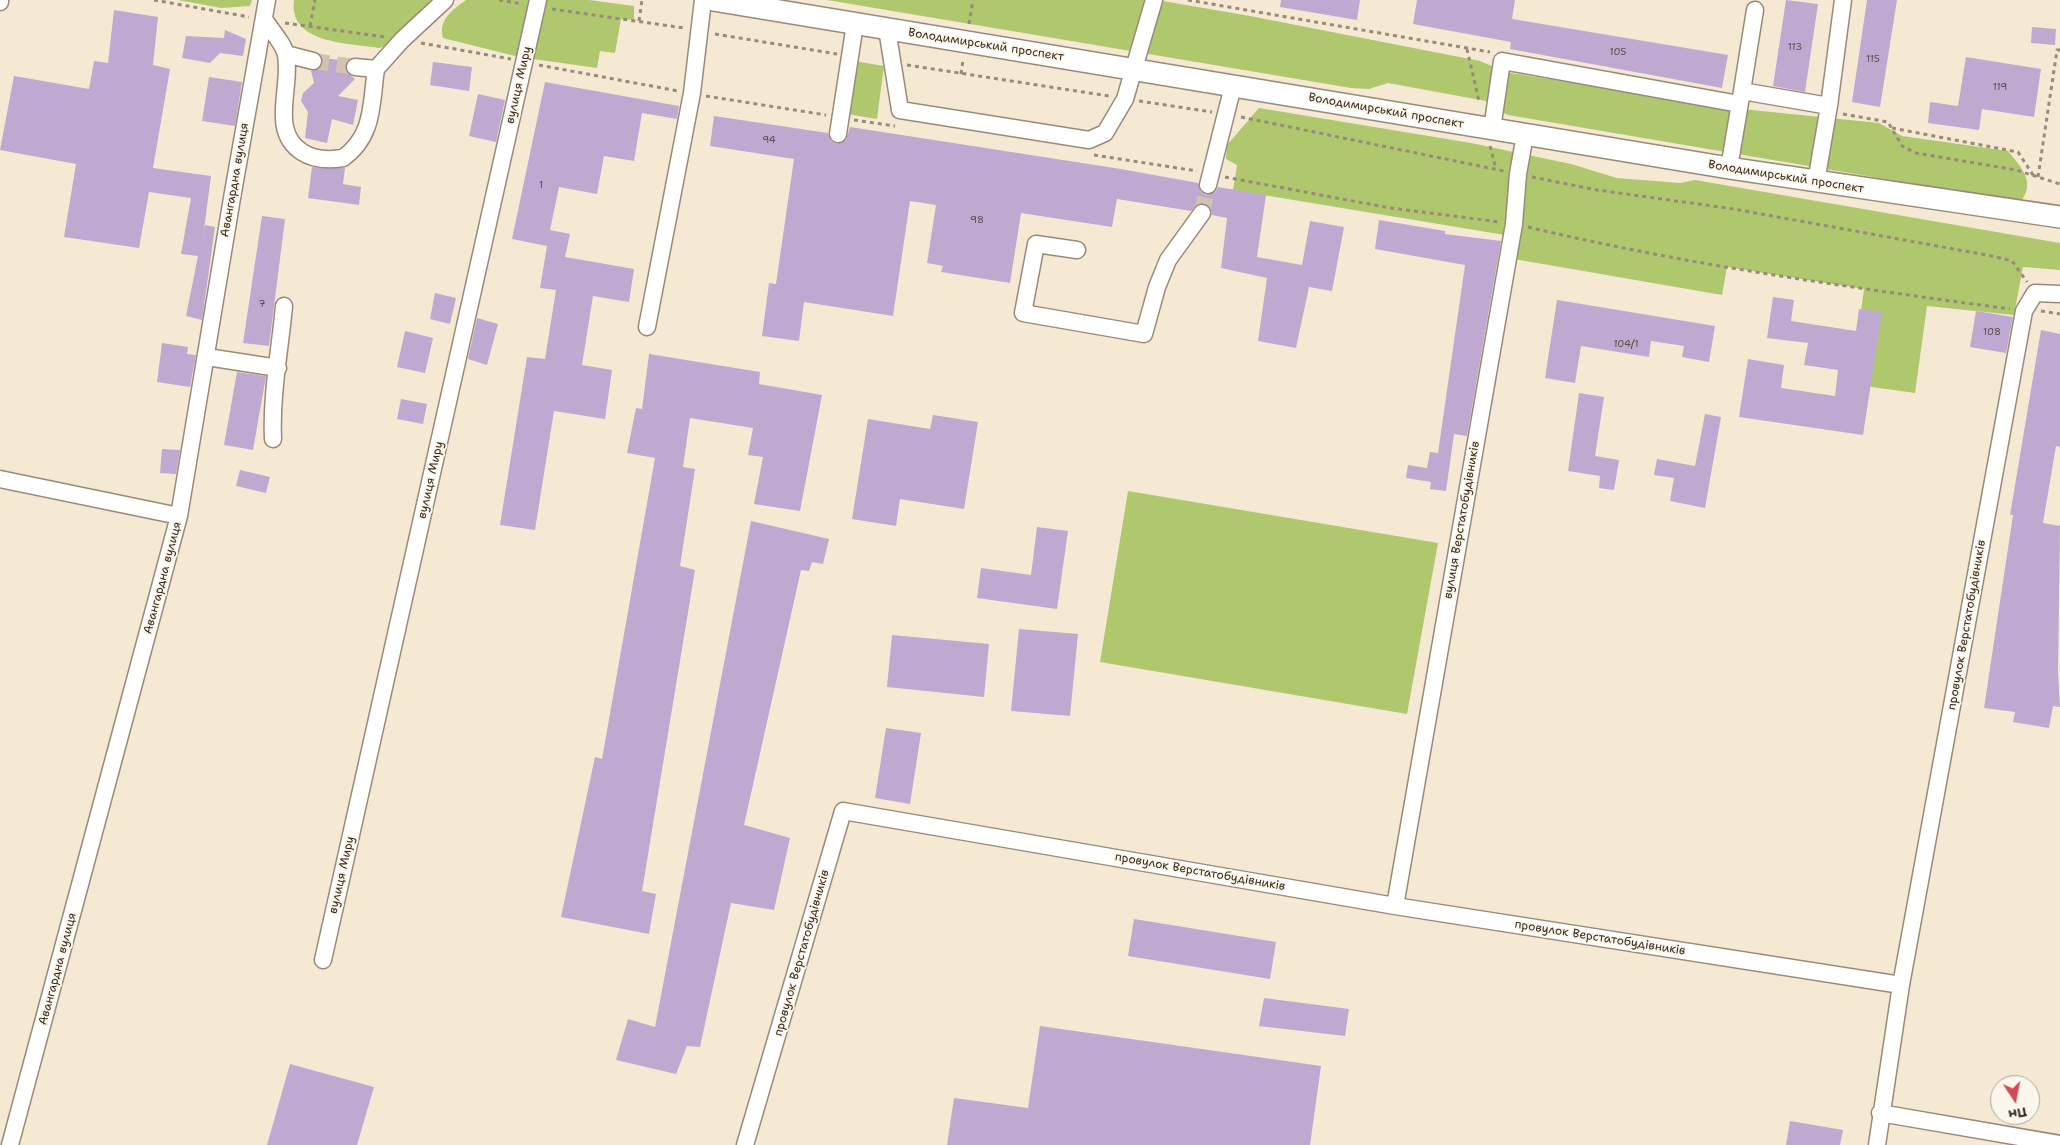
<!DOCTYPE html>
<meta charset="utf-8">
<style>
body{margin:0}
#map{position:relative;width:2060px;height:1145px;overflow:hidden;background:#f6e9d3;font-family:"Shantell Sans",sans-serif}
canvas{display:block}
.north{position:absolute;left:1990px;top:1075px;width:50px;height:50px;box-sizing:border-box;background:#fbf7ec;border:1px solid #aea59a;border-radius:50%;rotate:169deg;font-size:14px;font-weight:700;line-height:20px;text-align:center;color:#3b2a1e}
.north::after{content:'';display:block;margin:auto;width:18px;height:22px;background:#d1495b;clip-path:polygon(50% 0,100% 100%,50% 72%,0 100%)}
</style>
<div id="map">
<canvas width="2060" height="1145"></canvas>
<div class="north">Пн</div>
</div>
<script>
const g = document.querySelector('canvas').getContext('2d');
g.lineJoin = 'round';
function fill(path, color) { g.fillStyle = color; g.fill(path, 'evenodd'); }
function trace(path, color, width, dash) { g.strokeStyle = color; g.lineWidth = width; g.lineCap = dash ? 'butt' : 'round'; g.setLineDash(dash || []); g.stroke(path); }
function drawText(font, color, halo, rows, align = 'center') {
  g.font = font + ' "Shantell Sans",sans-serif'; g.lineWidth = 4; g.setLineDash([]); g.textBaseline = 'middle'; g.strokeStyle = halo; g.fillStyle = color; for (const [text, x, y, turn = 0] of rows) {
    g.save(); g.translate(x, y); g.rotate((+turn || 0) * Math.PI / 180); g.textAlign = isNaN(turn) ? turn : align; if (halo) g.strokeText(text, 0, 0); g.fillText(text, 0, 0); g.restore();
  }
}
const green = new Path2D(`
 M 178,0 L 252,0 L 250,6 L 221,8 Z
 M 294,0 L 440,0 L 386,46 L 379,48 C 349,43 288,44 294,0 Z
 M 466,0 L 589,0 L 634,6 L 634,20 L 621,19 L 615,53 L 600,51 L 597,68 L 519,57 L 443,38 C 438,20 452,10 466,0 Z
 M 827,0 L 1157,0 L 1250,16 L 1480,61 L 1505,72 L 1722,107 L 1879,123 L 1902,136 L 2008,151 C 2021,167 2037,183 2020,202 L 1508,115 L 1493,109 L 1486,101 L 1388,83 L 1369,89 L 1351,88 Z
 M 854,61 L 884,66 L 877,119 L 847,114 Z
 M 1259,108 L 1471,143 L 1571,164 L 1617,178 L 1680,183 L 1695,180 L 2060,243 L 2060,270 L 2023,267 L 2014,315 L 1927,306 L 1915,393 L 1851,384 L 1864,289 L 1727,267 L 1722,295 L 1514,259 L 1517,237 L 1233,190 L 1237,165 L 1226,159 L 1227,145 Z
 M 1128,491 L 1438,543 L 1407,714 L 1100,662 Z`);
const building = new Path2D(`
 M 1281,0 L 1360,0 L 1357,20 L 1280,7 Z
 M 1417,0 L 1515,0 L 1512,19 L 1728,55 L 1722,88 L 1510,49 L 1511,42 L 1413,24 Z
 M 1786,0 L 1818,4 L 1805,92 L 1773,86 Z
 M 1867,0 L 1897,0 L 1880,107 L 1852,102 Z
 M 114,10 L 158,17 L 153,65 L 170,69 L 153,168 L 211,176 L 203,237 L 205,225 L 215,227 L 202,320 L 186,316 L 198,256 L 181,254 L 191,198 L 149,192 L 139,248 L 64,237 L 76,164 L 0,150 L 14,76 L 89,89 L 94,61 L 108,63 Z
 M 2032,27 L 2056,29 L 2055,45 L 2031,43 Z
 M 225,30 L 246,39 L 243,56 L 220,53 L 210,63 L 182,58 L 186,36 L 224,38 Z
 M 1966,57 L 2041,69 L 2034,117 L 1982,109 L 1979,130 L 1928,123 L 1930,102 L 1958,106 Z
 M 322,58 L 348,61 L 346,71 L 355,79 L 338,96 L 358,100 L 353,125 L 332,119 L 327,143 L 305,138 L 308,112 L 301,101 L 303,93 L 314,83 L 311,71 L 320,68 Z
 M 433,62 L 472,67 L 469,91 L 430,85 Z
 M 209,77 L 242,82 L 235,126 L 202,121 Z
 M 545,82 L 679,106 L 677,119 L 642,113 L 634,161 L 604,156 L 597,194 L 559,187 L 550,230 L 570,234 L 565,257 L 634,269 L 629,302 L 593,296 L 582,365 L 612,370 L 605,419 L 554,411 L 535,530 L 500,525 L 527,357 L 545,359 L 556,290 L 540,288 L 547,246 L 512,239 Z
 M 478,94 L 505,100 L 496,142 L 469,136 Z
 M 714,116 L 828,133 L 831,141 L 837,144 L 846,140 L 850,127 L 1121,169 L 1198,183 L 1201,192 L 1206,195 L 1215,192 L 1218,187 L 1266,195 L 1257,257 L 1302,265 L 1310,221 L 1344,227 L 1332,291 L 1309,287 L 1296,348 L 1258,341 L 1267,278 L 1221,268 L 1227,218 L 1212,215 L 1211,209 L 1207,205 L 1198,204 L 1191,211 L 1117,199 L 1112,227 L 1021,213 L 1010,283 L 941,272 L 943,266 L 927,263 L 936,205 L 910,201 L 893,316 L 804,302 L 799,341 L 762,336 L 769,283 L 776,284 L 794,159 L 710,146 Z
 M 312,167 L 345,168 L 343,184 L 361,187 L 359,205 L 308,198 Z
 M 262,216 L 285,219 L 269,346 L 243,343 Z
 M 1379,220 L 1445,231 L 1445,234 L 1501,241 L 1467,436 L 1454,434 L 1446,491 L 1430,489 L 1431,482 L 1406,478 L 1408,465 L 1427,468 L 1430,452 L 1438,453 L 1465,265 L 1375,249 Z
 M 435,293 L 456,298 L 450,324 L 430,319 Z
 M 1773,297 L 1794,300 L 1791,321 L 1856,331 L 1859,309 L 1882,312 L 1863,435 L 1739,417 L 1748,359 L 1784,365 L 1781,388 L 1835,396 L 1838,370 L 1804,365 L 1808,343 L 1767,338 Z
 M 1557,300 L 1715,326 L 1709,362 L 1682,357 L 1684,346 L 1651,341 L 1649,357 L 1581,346 L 1575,383 L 1545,378 Z
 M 1976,311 L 2013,317 L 2006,353 L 1970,347 Z
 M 477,318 L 498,324 L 487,365 L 468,359 Z
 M 2041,330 L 2060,334 L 2060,447 L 2056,446 L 2043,523 L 2060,526 L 2058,672 L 2060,707 L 2053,706 L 2049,728 L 2013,722 L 2015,712 L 1984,708 L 2013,515 L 2010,515 Z
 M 405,331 L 433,338 L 425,373 L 397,367 Z
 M 162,343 L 188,347 L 187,354 L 196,355 L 190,387 L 157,382 Z
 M 649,354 L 760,372 L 759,384 L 822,395 L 800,511 L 754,504 L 763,457 L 748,455 L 753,428 L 690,418 L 683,467 L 695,469 L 680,566 L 695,570 L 642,891 L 656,894 L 649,934 L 561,917 L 595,757 L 602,759 L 655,458 L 627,453 L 636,408 L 642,409 Z
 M 237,372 L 266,376 L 253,450 L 224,445 Z
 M 1579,393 L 1604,397 L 1595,456 L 1619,460 L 1614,490 L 1599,488 L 1600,476 L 1568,471 Z
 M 401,399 L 427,404 L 423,424 L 397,419 Z
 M 1705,414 L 1721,417 L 1705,508 L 1670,501 L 1674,478 L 1654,475 L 1657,459 L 1695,466 Z
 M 933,415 L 978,422 L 964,509 L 900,499 L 896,526 L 852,519 L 868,419 L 930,429 Z
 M 162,449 L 180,450 L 176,474 L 160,473 Z
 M 240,470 L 270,477 L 266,493 L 236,486 Z
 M 751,521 L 829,539 L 823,564 L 812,562 L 809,571 L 801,570 L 744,825 L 790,838 L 774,910 L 731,903 L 700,1047 L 687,1046 L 676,1074 L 616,1060 L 628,1019 L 655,1027 Z
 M 1037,527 L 1068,531 L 1057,609 L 977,598 L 981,568 L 1031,575 Z
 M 1019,629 L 1078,634 L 1070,716 L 1011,711 Z
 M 892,635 L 989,644 L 984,697 L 887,687 Z
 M 886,728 L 921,733 L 910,804 L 875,798 Z
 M 1134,919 L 1276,942 L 1270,979 L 1128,956 Z
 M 1264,998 L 1349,1009 L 1345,1036 L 1259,1026 Z
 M 1040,1026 L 1321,1066 L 1310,1145 L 947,1145 L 954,1098 L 1028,1108 Z
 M 290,1064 L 374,1087 L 357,1145 L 267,1145 Z
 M 1790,1121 L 1843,1130 L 1840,1145 L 1786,1145 Z`);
const minorTunnel = new Path2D(`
 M 313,61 L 355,67
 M 1202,213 L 1208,185`);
const path = new Path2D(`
 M 154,0 L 249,17
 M 499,0 L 523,4
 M 1188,0 L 1490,52
 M 552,9 L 684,28
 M 639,21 L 642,0
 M 285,23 L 385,37
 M 969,24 L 973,0
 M 310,26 L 315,0
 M 715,34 L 837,54
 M 421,43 L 511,59
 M 1467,49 L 1479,101
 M 539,65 L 678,91
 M 907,65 L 1109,96
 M 961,74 L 963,60
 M 706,96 L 826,115
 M 1139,101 L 1212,112
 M 1843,114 L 1888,122 L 1902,146 L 1916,153 L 2016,170 L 2060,184
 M 1241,117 L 1504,171
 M 854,120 L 895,126
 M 1892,128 L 2018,152 L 2033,175
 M 1490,146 L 1496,169
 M 1094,155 L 1197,171
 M 1225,177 L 1390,208 L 1500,222
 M 1532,177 L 1597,190 L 1734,209 L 1992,256 L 2012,261 L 2027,282
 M 2038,177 L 2057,50 L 2060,50
 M 1528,227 C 1687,265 1848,287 2010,309
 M 2041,311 L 2060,314`);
const minor = new Path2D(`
 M 0,2 L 0,0
 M 264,19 C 270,29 284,44 286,55 C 292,87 269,131 302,152 C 314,160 330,160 343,158 C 374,136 371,104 376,69
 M 887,29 L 900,110 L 1089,140 L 1105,133 L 1125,99 L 1154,0
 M 286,54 L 313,61
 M 355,67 L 376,69 L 402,40 L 445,0
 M 1742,91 L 1755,10
 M 1492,129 L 1502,61 L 1739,104
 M 838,134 L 855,24
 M 1729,168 L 1742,91 L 1829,106 L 1843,0
 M 1816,182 L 1829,106
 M 1208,185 L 1233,86
 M 1077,250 L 1036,244 L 1023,313 L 1144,334 L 1157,287 L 1168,260 L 1202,213
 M 647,327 L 692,93 L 703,0
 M 207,357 L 278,368
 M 273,439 C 271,394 280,350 284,306
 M 0,479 L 179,516
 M 1395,906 L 1514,224 L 1518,174 L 1525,135
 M 323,960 L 538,0
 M 1880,1113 L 2060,1144
 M 10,1145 L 179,516 L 232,198 L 267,0
 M 745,1145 L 843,811 L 1395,906 L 1901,985
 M 1877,1145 L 1901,985 L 2024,311 L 2035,293 L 2060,294`);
const major = new Path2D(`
 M 713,0 L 1729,168 L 2060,217`);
const numberNames = [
 ["113",1795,47],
 ["105",1618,52],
 ["115",1873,59],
 ["119",2000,87],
 ["94",769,140],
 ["1",541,185],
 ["98",977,220],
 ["7",262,304],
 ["108",1992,332],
 ["104/1",1626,344]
];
const streetNames = [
 ["Володимирський проспект",986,45,9],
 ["вулиця Миру",519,85,-77],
 ["Володимирський проспект",1386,111,10],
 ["Володимирський проспект",1786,177,9],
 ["Авангардна вулиця",235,180,-80],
 ["вулиця Миру",431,480,-77],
 ["вулиця Верстатобудівників",1462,520,-80],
 ["Авангардна вулиця",163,578,-75],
 ["провулок Верстатобудівників",1967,625,-80],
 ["провулок Верстатобудівників",1200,872,10],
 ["вулиця Миру",342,875,-77],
 ["провулок Верстатобудівників",1600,938,9],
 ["провулок Верстатобудівників",802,953,-74],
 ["Авангардна вулиця",58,969,-75]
];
fill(green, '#afc86e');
fill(building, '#bfa9d1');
trace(minorTunnel, '#d1c3af', 16, [16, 8]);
trace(minor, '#988a78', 19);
trace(major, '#988a78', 24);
trace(path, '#988a78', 3, [4, 4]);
trace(minor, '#fff', 16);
trace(major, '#fff', 21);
drawText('10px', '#5c4a4b', null, numberNames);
drawText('12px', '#3b2a1e', '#fbf7ec', streetNames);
</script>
